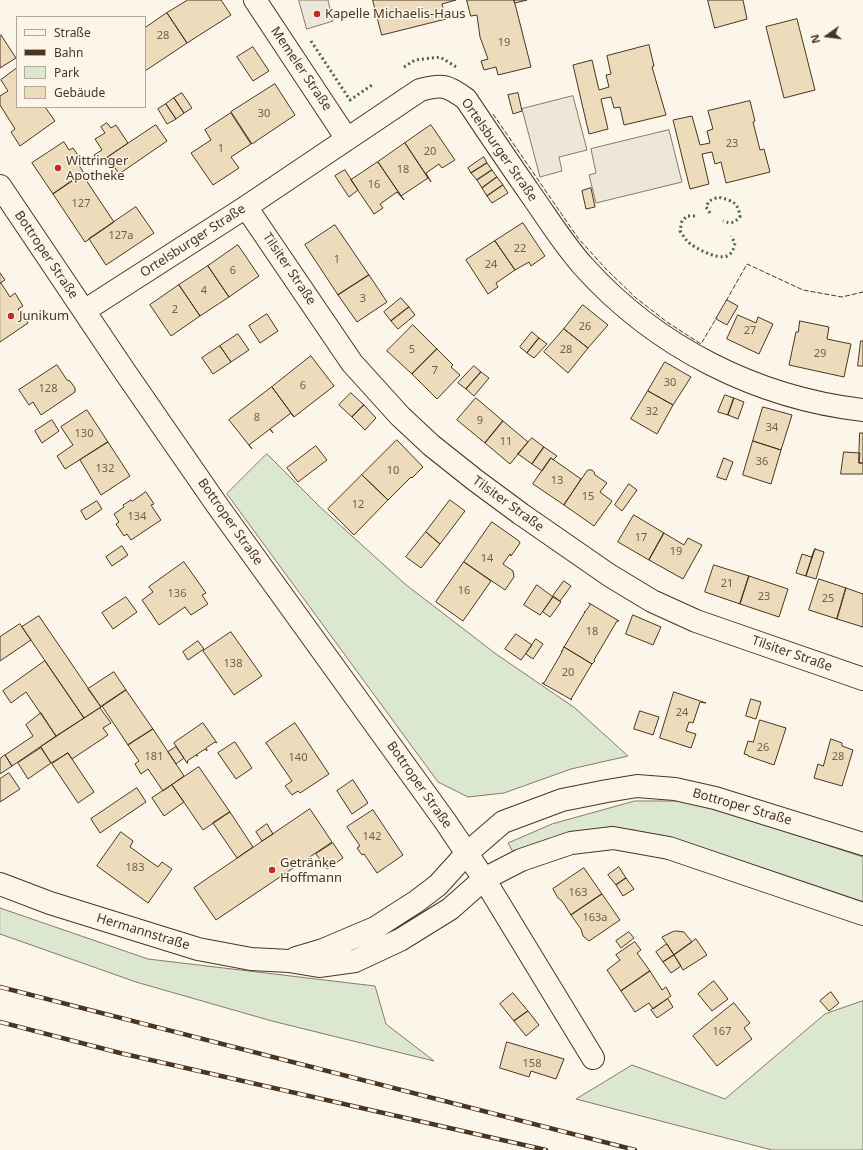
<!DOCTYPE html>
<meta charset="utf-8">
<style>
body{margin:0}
#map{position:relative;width:863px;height:1150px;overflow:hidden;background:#fbf6e9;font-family:"Noto Sans",sans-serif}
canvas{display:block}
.legend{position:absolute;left:16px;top:16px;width:130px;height:92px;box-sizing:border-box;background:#fbf6e9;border:1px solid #b4a999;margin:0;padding:5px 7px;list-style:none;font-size:12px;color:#4a3520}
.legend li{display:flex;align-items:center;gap:8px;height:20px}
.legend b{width:20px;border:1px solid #b4a999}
.north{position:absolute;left:807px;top:16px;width:40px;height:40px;-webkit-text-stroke:3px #fbf6e9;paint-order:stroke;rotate:256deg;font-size:11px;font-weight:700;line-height:16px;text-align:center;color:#4a3520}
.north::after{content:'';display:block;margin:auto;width:14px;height:18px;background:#4a3520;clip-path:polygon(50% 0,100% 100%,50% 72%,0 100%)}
</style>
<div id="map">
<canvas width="863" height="1150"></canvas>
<ul class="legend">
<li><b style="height:5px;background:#fbf6e9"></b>Straße</li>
<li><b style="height:5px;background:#4a3520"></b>Bahn</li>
<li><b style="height:11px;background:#dce7d0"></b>Park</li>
<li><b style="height:11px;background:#ecdcbc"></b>Gebäude</li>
</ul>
<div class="north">N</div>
</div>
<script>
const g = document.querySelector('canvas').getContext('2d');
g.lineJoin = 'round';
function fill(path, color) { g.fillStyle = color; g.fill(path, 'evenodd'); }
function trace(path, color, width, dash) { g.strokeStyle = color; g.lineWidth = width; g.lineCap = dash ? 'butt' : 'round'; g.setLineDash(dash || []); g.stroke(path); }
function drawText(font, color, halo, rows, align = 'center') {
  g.font = font + ' "Noto Sans",sans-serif'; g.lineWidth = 3; g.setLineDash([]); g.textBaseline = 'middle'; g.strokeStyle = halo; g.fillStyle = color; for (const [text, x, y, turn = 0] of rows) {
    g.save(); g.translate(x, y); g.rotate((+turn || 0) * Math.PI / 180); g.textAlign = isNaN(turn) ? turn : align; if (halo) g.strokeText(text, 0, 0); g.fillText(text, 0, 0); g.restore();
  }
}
const green = new Path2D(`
 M 267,454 L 320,507 L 405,584 L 496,654 L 575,708 L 628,756 L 571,769 L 504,793 L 468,797 L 438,782 L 227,494 Z
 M 635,801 L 678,801 L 721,810 L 863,857 L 863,903 L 633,830 L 605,828 L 548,839 L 513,852 L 508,843 L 552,824 Z
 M 0,908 L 148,959 L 375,986 L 386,1024 L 434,1061 L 272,1021 L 136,982 L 0,934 Z
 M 863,1001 L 863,1150 L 772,1150 L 576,1099 L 632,1065 L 725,1099 L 825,1014 Z`);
const parking = new Path2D(`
 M 299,0 L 328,0 L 333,21 L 307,29 Z
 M 573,96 L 587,150 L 559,157 L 562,171 L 540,177 L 522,109 Z
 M 669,130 L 682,182 L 596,203 L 589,175 L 596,173 L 591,149 Z`);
const building = new Path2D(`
 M 188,0 L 221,0 L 231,15 L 187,43 L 167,13 Z
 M 373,0 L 456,0 L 442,4 L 446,19 L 382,35 Z
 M 467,0 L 514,0 L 531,67 L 498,75 L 496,67 L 484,70 L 481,61 L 488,59 L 480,37 L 477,15 L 471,16 Z
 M 514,0 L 527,0 L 515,3 Z
 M 708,0 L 743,0 L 747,19 L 715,28 Z
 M 167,13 L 187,43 L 145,71 L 145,28 Z
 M 797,19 L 815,90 L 784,98 L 766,27 Z
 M 1,35 L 16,58 L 0,68 L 0,36 Z
 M 649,45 L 654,66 L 652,67 L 666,115 L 624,125 L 620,107 L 614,108 L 611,97 L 601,99 L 608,129 L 589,134 L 573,65 L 592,60 L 599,90 L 609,87 L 606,75 L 611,74 L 607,56 Z
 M 253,47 L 269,71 L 253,81 L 237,57 Z
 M 17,68 L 17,107 L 45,107 L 55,121 L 20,146 L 11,132 L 15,129 L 0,105 L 0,96 L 8,91 L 1,80 Z
 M 275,84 L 295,115 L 252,144 L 231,112 Z
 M 182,93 L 192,108 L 184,113 L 174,98 Z
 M 518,93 L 522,111 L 513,114 L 508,95 Z
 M 174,98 L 184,113 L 176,119 L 166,104 Z
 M 750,101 L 755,121 L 753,122 L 760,150 L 764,149 L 770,172 L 726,183 L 721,162 L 715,164 L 712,152 L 702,154 L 709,184 L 690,189 L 673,120 L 692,116 L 700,145 L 710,143 L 707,131 L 713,129 L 708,111 Z
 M 166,104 L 176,119 L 167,124 L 158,109 Z
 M 231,113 L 251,144 L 231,157 L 239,168 L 213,185 L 191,153 L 211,140 L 205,130 Z
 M 107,123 L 111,128 L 116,125 L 128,143 L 99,163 L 94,155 L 102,150 L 95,139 L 105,133 L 101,127 Z
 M 156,125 L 167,141 L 119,174 L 108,157 Z
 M 431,125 L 455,160 L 442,168 L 439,164 L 426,173 L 431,182 L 405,143 Z
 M 64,142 L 69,150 L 73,148 L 82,161 L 78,164 L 84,173 L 53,194 L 32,163 Z
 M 405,143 L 428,178 L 401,196 L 378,162 Z
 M 484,157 L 487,163 L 471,173 L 468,168 Z
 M 378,162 L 404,200 L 397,192 L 380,204 L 383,208 L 374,214 L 351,180 Z
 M 487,163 L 492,170 L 477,180 L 471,173 Z
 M 345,170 L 358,190 L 349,197 L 335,176 Z
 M 492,170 L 497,177 L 482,188 L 477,180 Z
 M 82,174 L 114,222 L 85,242 L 53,194 Z
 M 497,177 L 503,185 L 487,196 L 482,188 Z
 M 503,185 L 508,193 L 492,203 L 487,196 Z
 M 591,188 L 595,207 L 586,209 L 582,191 Z
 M 136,207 L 154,233 L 106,265 L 89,239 Z
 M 523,223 L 545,256 L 531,266 L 529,262 L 515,270 L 495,241 Z
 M 335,225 L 369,275 L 338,295 L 305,245 Z
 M 495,241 L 515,270 L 496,283 L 498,287 L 488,294 L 466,260 Z
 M 238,245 L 259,276 L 229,297 L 208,266 Z
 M 208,266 L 229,297 L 200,316 L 179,285 Z
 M 0,273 L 5,280 L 0,283 Z
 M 369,275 L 387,302 L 357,322 L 338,295 Z
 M 0,283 L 1,283 L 10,297 L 15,293 L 23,306 L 18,309 L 28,323 L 0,342 Z
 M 179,285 L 200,316 L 171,336 L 150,305 Z
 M 401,298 L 409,307 L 391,321 L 384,312 Z
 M 727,300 L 738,306 L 727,325 L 716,319 Z
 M 583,305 L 608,325 L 588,348 L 564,329 Z
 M 409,307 L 415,315 L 398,329 L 391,321 Z
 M 267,314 L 278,331 L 260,343 L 249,326 Z
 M 738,315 L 756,323 L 758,317 L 773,324 L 759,354 L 727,339 Z
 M 800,321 L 829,327 L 827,339 L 851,344 L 844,377 L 789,365 L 796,332 L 798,332 Z
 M 413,325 L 437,349 L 412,374 L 387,351 Z
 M 564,329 L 588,348 L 568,373 L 544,352 Z
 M 532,332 L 539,338 L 527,353 L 520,347 Z
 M 238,334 L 249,350 L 231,362 L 220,346 Z
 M 539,338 L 547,344 L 534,358 L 527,353 Z
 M 861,341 L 863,341 L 863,366 L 858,366 Z
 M 220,346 L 231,362 L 213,374 L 202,358 Z
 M 437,349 L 453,365 L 451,367 L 460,375 L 437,399 L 412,374 Z
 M 311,356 L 334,386 L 294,417 L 272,387 Z
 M 665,362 L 691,377 L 673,405 L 648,391 Z
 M 57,365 L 67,380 L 70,381 L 75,388 L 75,392 L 41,415 L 33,402 L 29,405 L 19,390 Z
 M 474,366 L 481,372 L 466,389 L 458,383 Z
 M 481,372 L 489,378 L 474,396 L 466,389 Z
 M 272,387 L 294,417 L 291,413 L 270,429 L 273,433 L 270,429 L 249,445 L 252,449 L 229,420 Z
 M 648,391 L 673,405 L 657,434 L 631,419 Z
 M 351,393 L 364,405 L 352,417 L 339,405 Z
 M 725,395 L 734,398 L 728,415 L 718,412 Z
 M 476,398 L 503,421 L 485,443 L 457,420 Z
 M 734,398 L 744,402 L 738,419 L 728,415 Z
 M 364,405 L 376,418 L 365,430 L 352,417 Z
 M 763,407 L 792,415 L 781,450 L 753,441 Z
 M 87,410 L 108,442 L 65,469 L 57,456 L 73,445 L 61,427 Z
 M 52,420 L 59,431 L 42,443 L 35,431 Z
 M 503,421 L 528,442 L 510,464 L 485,443 Z
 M 860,433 L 863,433 L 863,463 L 859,463 Z
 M 532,438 L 544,447 L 532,464 L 518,454 Z
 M 397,440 L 423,467 L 412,478 L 411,477 L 388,500 L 362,475 Z
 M 753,441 L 781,450 L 771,484 L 743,475 Z
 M 108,442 L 130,476 L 101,495 L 80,460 Z
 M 316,446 L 327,460 L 298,482 L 287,468 Z
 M 544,447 L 557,456 L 553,460 L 551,458 L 542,471 L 532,464 Z
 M 844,452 L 860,453 L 859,463 L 863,463 L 863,474 L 841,474 Z
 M 551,458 L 581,479 L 564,505 L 533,484 Z
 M 724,458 L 733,462 L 726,480 L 717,477 Z
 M 588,470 L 592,470 L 594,472 L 595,475 L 607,483 L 600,492 L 612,501 L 594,526 L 564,505 Z
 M 362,475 L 388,500 L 354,535 L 328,509 Z
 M 629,484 L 637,490 L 622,511 L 615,505 Z
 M 146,492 L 154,504 L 151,505 L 161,520 L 131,540 L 127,534 L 124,536 L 116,524 L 119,522 L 114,514 L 124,507 L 123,505 L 131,500 L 132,501 Z
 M 450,500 L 465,511 L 440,544 L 426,532 Z
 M 97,501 L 102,509 L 86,520 L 81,511 Z
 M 634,515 L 664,533 L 649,560 L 618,542 Z
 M 492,522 L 519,541 L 520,543 L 511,556 L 510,554 L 503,564 L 513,571 L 514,577 L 505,590 L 464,562 Z
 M 426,532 L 440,544 L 421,568 L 406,557 Z
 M 664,533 L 684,545 L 688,538 L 702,545 L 683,579 L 649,560 Z
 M 122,546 L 128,555 L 112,566 L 106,557 Z
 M 815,549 L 824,552 L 816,579 L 806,576 Z
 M 815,549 L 806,576 L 796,573 L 802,554 L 811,557 Z
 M 184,562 L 206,593 L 202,595 L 208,604 L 191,615 L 185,607 L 159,625 L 142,600 L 153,592 L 149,587 Z
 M 464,562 L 491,581 L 463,621 L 436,602 Z
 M 714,565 L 749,576 L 740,604 L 705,592 Z
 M 749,576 L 788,589 L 779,617 L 740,604 Z
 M 819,579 L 846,588 L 837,619 L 809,610 Z
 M 564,581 L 571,586 L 560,601 L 553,596 Z
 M 537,585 L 553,597 L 540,615 L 524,605 Z
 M 846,588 L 863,594 L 863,627 L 837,619 Z
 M 126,597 L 137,612 L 113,629 L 102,613 Z
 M 553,597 L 561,602 L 550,617 L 543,612 Z
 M 589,603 L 619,621 L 617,621 L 594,660 L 595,661 L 592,664 L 564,647 L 585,612 L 584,612 L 585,612 L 590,605 Z
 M 633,615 L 661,627 L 653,645 L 626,634 Z
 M 39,616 L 101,707 L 84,718 L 22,627 Z
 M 20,624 L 31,640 L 0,661 L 0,637 Z
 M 231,632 L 262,676 L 234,695 L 203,651 Z
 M 516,634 L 532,645 L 521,660 L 505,649 Z
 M 536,639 L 543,644 L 533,659 L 526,654 Z
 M 198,641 L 204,649 L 188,660 L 183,652 Z
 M 564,647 L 592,664 L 571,699 L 572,700 L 542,683 L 544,683 L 562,652 L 561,651 L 562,651 Z
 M 45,661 L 84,718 L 56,736 L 26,692 L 11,703 L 3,691 Z
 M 114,672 L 126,690 L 101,707 L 88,689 Z
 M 126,690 L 153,729 L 128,745 L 102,706 Z
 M 674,692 L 706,703 L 700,702 L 693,723 L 689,722 L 686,731 L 696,734 L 691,748 L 660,738 Z
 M 751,699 L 761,702 L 756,719 L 746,716 Z
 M 100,708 L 111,723 L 103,728 L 108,735 L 72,759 L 68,753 L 51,763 L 41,747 Z
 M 640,711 L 659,717 L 653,735 L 634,729 Z
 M 41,713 L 56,736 L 12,766 L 5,755 L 33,736 L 26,725 Z
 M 760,720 L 786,728 L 774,765 L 748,756 L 748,755 L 744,754 L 748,741 L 753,742 Z
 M 203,723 L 217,743 L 215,742 L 206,748 L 207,750 L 207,751 L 205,749 L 196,755 L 198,756 L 196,755 L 187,761 L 188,763 L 187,763 L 174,743 Z
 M 295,723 L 329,774 L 300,793 L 298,791 L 292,795 L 285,786 L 292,781 L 266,743 Z
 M 153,729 L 184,776 L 163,791 L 148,769 L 141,774 L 135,764 L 139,761 L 128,745 Z
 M 831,739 L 842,743 L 842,746 L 853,750 L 842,786 L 814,778 L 818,764 L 823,766 Z
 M 235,742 L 252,768 L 236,779 L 218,753 Z
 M 176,747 L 184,758 L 176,764 L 168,752 Z
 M 41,748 L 51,763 L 28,779 L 18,763 Z
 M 68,753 L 94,792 L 78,803 L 52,764 Z
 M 5,755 L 12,766 L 0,774 L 0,759 Z
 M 199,767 L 230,812 L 203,830 L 172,785 Z
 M 9,773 L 20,789 L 0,802 L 0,779 Z
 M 353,780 L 368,803 L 352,814 L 337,791 Z
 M 172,785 L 184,802 L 164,816 L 152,798 Z
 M 137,788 L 146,802 L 100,833 L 91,819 Z
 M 310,809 L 332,842 L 216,920 L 194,888 Z
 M 373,810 L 403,855 L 377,873 L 364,854 L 362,855 L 357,848 L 360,846 L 347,827 Z
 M 230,812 L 253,847 L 237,858 L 213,823 Z
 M 267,824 L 273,834 L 262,841 L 256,832 Z
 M 121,832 L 133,841 L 130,847 L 158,867 L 162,862 L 172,869 L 148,903 L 97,866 Z
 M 333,843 L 343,858 L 327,869 L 316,854 Z
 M 619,867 L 626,878 L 616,885 L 608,875 Z
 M 584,868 L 602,894 L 571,915 L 562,901 L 558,898 L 553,889 Z
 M 626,878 L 634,889 L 623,896 L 616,885 Z
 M 602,894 L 620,920 L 589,941 L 583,936 L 581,929 L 571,915 Z
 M 676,931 L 684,932 L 692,942 L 674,955 L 662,937 L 672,932 Z
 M 629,932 L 634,938 L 621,948 L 616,941 Z
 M 696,939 L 707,955 L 683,970 L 674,955 Z
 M 635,942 L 641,950 L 637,953 L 650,971 L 621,991 L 607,970 L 620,960 L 616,955 Z
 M 667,944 L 674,955 L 663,962 L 656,952 Z
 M 674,955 L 681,966 L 671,973 L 663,962 Z
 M 650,971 L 662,990 L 666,987 L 671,996 L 653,1009 L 649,1003 L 635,1012 L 621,991 Z
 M 714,981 L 728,999 L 712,1011 L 698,994 Z
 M 831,992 L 839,1003 L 829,1011 L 820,1001 Z
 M 513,993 L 528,1011 L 514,1021 L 500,1004 Z
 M 668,999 L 673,1007 L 657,1018 L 651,1010 Z
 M 734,1003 L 750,1023 L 744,1028 L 752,1039 L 717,1066 L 693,1036 Z
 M 528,1011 L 539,1025 L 526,1036 L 514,1021 Z
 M 507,1042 L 564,1059 L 556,1079 L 531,1071 L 529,1077 L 500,1068 Z`);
const minor = new Path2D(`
 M 255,0 L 347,139
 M 0,186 L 123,369 L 217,505 L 445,821 L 484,879 L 593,1058
 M 246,207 L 352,363 L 400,416 L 431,445 L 475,480 L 521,514 L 609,575 L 652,601 L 696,621 L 863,679
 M 84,311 L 246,207 L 420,90 C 442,84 447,85 466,99 C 488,132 511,166 534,199 C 550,222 565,246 584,267 C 656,347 757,398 863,410`);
const major = new Path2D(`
 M 0,884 L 50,903 L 198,949 L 251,959 L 289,961 L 319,966 L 355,961 L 400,940 L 450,909 L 484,879 L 521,860 L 571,843 L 613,838 L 669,848 L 863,914
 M 296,958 L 323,950 L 375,928 L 417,901 L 438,885 L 466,854 L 503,822 L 562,800 L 607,791 L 637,786 L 675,789 L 715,798 L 863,844`);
const rail = new Path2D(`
 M 0,987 L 635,1150
 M 0,1022 L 120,1053 L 546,1150`);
const hedge = new Path2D(`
 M 311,41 L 350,100 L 372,85
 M 404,67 L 415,60 L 440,57 L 458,68
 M 710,213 L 706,207 L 709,201 L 718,197 C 733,201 738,202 740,217 C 734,223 731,224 723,221
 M 695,216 L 687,216 L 682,221 L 680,231 C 683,235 685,239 688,242 C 695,248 717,260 727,256 C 732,254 734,248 735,243 L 731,236`);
const fence = new Path2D(`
 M 493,114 L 578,238 L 606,269 L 636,298 L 667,322 L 701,344 L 717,317
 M 726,301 L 747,264 L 803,290 L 842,297 L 863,292`);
const markers = [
 [317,14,4,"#c62828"],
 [58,168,4,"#c62828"],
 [11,316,4,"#c62828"],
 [272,870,4,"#c62828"]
];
const numberNames = [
 ["28",163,36],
 ["19",504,43],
 ["30",264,114],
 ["23",732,144],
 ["1",221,149],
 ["20",430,152],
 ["18",403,170],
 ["16",374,185],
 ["127",81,204],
 ["127a",121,236],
 ["22",520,249],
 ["1",337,260],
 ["24",491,265],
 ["6",233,271],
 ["4",204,291],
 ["3",363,299],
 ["2",175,310],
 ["26",585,327],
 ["27",750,331],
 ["5",412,350],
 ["28",566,350],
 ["29",820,354],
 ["7",435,371],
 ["30",670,383],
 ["6",303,386],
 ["128",48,389],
 ["32",652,412],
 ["8",257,418],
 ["9",480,421],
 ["34",772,428],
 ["130",84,434],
 ["11",506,442],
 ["36",762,462],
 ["132",105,469],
 ["10",393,471],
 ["13",557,481],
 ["15",588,497],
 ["12",358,505],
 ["134",137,517],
 ["17",641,538],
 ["19",676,552],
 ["14",487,559],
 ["21",727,584],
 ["16",464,591],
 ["136",177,594],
 ["23",764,597],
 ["25",828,599],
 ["18",592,632],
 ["138",233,664],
 ["20",568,673],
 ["24",682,713],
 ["26",763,748],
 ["181",154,757],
 ["28",838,757],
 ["140",298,758],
 ["142",372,837],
 ["183",135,868],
 ["163",578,893],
 ["163a",595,918],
 ["167",722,1032],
 ["158",532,1064]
];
const poiNames = [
 ["Kapelle Michaelis-Haus",325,14],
 ["Wittringer",66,161],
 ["Apotheke",66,176],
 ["Junikum",19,316],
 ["Getränke",280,863],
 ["Hoffmann",280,878]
];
const streetNames = [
 ["Memeler Straße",301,69,56],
 ["Ortelsburger Straße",499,150,55],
 ["Ortelsburger Straße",193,241,-33],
 ["Bottroper Straße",46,255,56],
 ["Tilsiter Straße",289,269,56],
 ["Tilsiter Straße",508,504,36],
 ["Bottroper Straße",230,522,55],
 ["Tilsiter Straße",792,654,19],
 ["Bottroper Straße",419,785,55],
 ["Bottroper Straße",742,807,16],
 ["Hermannstraße",143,932,17]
];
fill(green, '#dce7d0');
trace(green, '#887966', 1);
fill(parking, '#ede7d9');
trace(parking, '#887966', 1);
fill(building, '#ecdcbc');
trace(building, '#4a3520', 1);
trace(minor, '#4a3520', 24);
trace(major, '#4a3520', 24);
trace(minor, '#fbf6e9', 22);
trace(major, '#fbf6e9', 22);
trace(rail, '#4a3520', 4.5);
trace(rail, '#fbf6e9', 3, [9]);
trace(hedge, '#436837', 3, [2, 3]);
trace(fence, '#4a3520', 1, [5, 2]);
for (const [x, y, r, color] of markers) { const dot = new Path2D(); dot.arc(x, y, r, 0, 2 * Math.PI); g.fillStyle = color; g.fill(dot); trace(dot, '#fbf6e9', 1.5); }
drawText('11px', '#725f47', null, numberNames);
drawText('13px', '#4a3520', '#fbf6e9', poiNames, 'left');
drawText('13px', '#4a3520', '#fbf6e9', streetNames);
</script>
